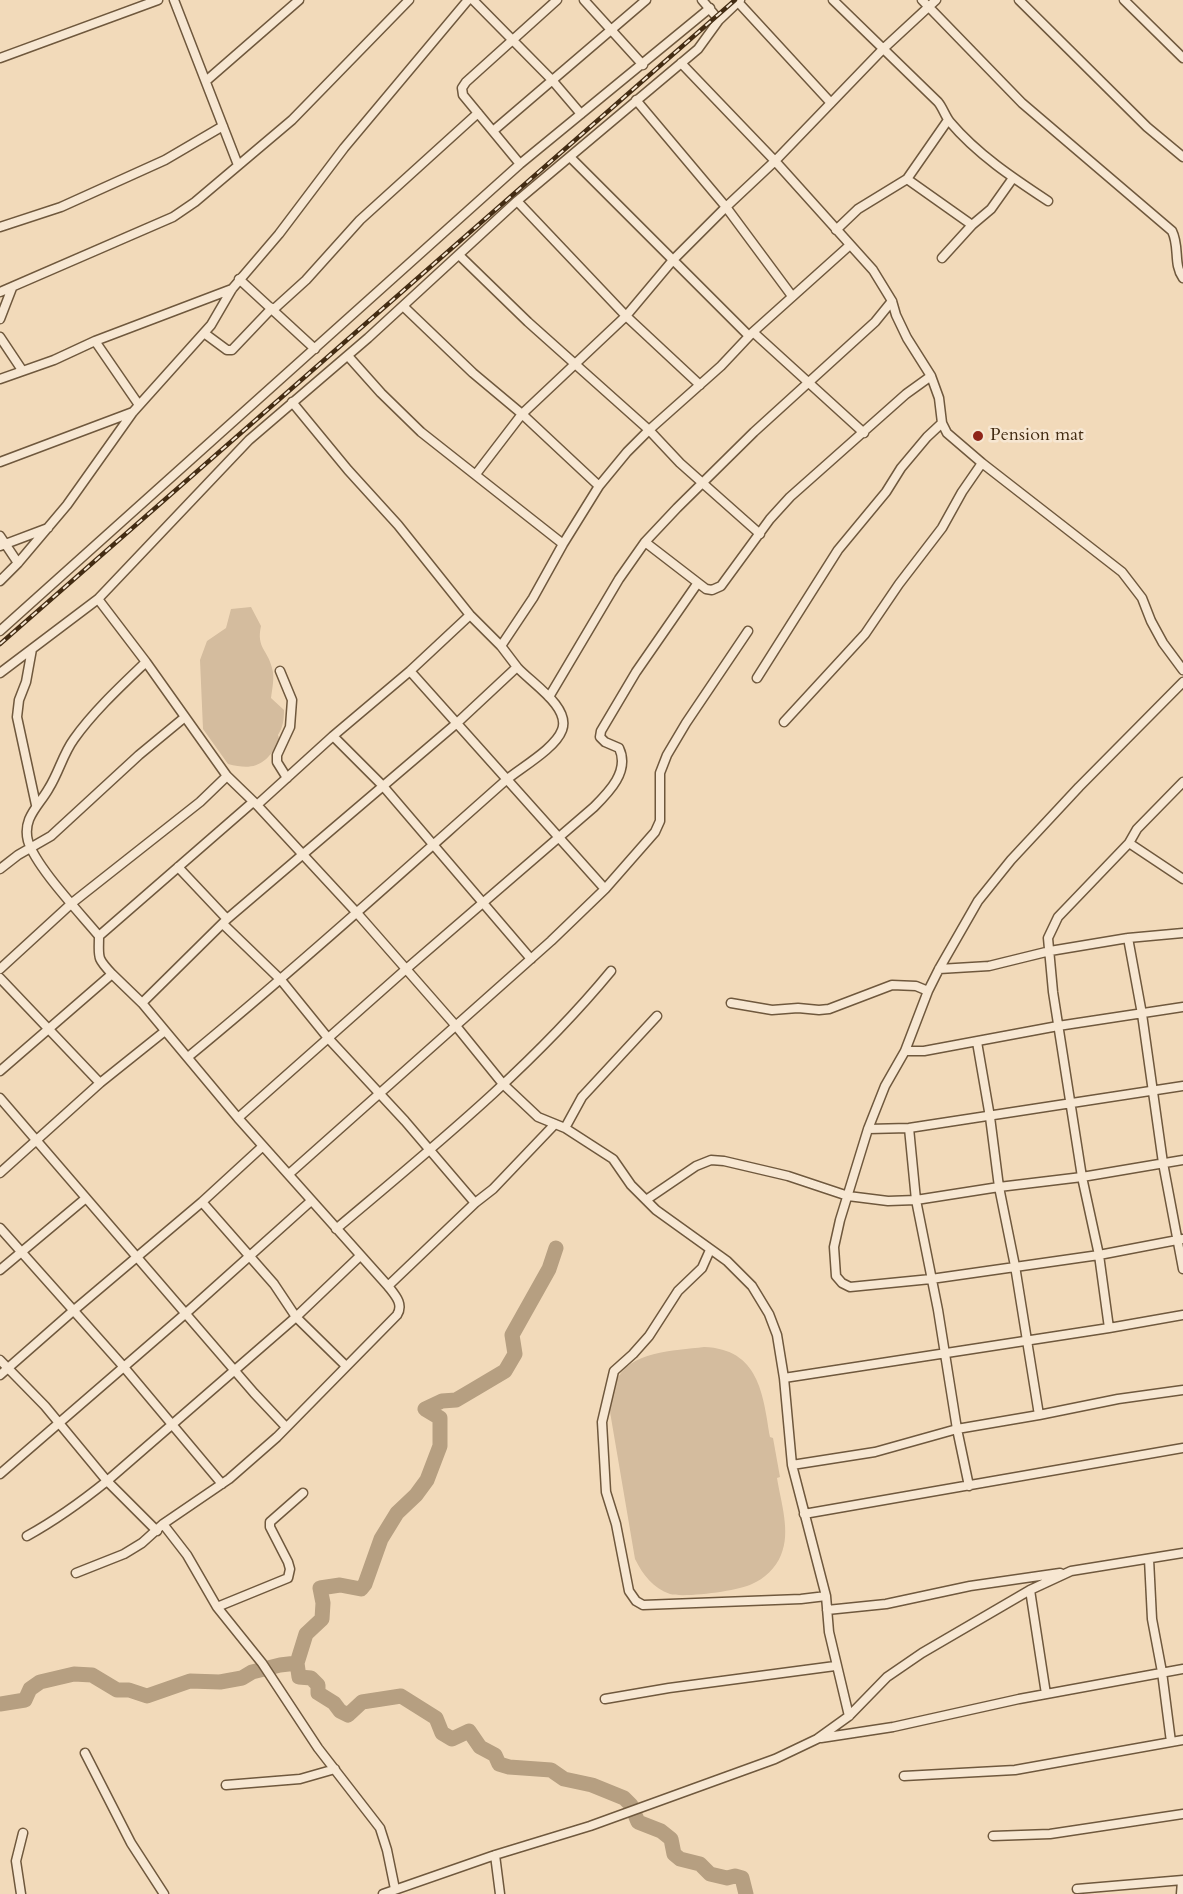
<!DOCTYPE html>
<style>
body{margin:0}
canvas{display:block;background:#f2daba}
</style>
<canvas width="1183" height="1894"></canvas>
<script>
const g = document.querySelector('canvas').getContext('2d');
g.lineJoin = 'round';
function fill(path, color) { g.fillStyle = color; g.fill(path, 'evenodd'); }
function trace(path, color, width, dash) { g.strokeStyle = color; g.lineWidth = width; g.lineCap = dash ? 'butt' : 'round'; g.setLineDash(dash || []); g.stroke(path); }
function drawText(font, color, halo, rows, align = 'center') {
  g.font = font + ' Cardo,serif'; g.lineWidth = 5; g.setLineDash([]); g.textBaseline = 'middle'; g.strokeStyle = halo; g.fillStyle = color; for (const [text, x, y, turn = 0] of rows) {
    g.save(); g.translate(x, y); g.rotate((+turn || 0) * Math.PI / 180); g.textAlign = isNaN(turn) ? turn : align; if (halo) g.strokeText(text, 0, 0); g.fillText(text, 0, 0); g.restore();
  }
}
const green = new Path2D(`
 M 251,607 L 261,626 C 256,648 268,650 272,668 C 275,677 272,689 271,698 L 284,710 C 284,720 283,727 278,735 L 280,741 C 265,765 255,771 228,764 L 203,729 L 200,660 L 207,641 L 226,628 L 231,609 Z
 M 704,1347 C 759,1349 763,1394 770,1437 L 773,1438 L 780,1477 L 777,1478 C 781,1503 791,1532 781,1555 C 776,1568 764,1579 752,1584 C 739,1591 684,1598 670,1594 C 653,1588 643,1575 635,1559 L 609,1406 C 611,1399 612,1390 615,1383 C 629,1350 674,1351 704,1347 Z`);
const river = new Path2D(`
 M 297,1663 L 299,1677 L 311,1678 L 318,1685 L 318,1693 L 334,1703 L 340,1711 L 348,1715 L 362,1702 L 401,1696 L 436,1718 L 442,1733 L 452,1739 L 469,1731 L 480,1747 L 495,1755 L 499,1764 L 509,1767 L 551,1770 L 564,1779 L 592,1785 L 624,1798 L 631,1805 L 638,1822 L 661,1831 L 671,1839 L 674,1854 L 680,1859 L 700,1864 L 710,1874 L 727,1878 L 735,1876 L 742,1878 L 746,1894
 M 0,1704 L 25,1700 L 30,1689 L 40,1682 L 74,1674 L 92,1675 L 117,1690 L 129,1690 L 147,1696 L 190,1681 L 220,1682 L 242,1678 L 252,1672 L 280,1665 L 297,1663 L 306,1634 L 322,1619 L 323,1603 L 320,1588 L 340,1585 L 361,1589 L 365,1584 L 381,1539 L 397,1513 L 416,1495 L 427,1480 L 440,1446 L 440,1418 L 425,1409 L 442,1401 L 456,1400 L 473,1390 L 505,1371 L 515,1354 L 512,1335 L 549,1269 L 556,1248`);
const minor = new Path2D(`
 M 174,0 L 238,165
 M 473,0 L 552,80 L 581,114
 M 584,0 L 643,65
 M 702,0 L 719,20 L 698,49 L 517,201 L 368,338 L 249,440 L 98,599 L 146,662 L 227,776 L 257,805 L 357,913 L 456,1026 L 503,1084 L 538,1117 L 565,1128 L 613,1159 L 631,1185 L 656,1210 L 727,1261 L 752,1286 L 769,1314 L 777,1335 L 784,1378 L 792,1465 L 826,1596 L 829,1632 L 849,1716
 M 833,0 L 938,102 C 943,108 945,116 950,122 C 977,154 1013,178 1048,201
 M 922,0 L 1022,103 L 1172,231 C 1180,247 1173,264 1183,278
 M 1019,0 L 1147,127 L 1183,157
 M 1124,0 L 1183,58
 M 738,2 L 831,103
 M 719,20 L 740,0
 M 0,58 L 158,0
 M 681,63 L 775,161 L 873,270 L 892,301 L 896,315 L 907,338 L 931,376 L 939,398 L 942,423 L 947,433 L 982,463 L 1122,572 L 1142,598 L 1151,621 L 1163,643 L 1183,670
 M 206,81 L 299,0
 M 636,100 L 726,207 L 792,296
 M 493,131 L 646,0
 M 570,157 L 749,336
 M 520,164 L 463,95 L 462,88 L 466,82 L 557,0
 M 907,179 L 972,225
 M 517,201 L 626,316 L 700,385
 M 0,227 L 61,207 L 165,160 L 223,126
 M 836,230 L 858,209 L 907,179 L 948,120
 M 459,255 L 528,322 L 649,430 L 680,463 L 760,534
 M 942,258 L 972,225 L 991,209 L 1013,178
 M 239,279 L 315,349
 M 0,292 L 173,217 L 195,202 L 292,120 L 409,0
 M 403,306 L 473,373 L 522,414 L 599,486
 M 274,309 L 306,280 L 360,220 L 478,113
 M 0,319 L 12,288
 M 753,332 L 864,433
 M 204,333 L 227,350 L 232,350 L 272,308
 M 0,337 L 22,370
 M 95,341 L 139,405
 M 348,356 L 381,393 L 421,432 L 563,544
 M 0,379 L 54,360 L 95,341 L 232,289
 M 0,462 L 133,412
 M 476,474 L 522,414 L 626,316 L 673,260 L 726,207 L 775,161 L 883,49 L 936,0
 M 0,536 L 18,563
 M 645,542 L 706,589 L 712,590 L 721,586 L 770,519 L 790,497 L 906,394 L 931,376
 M 0,546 L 48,528
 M 0,581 L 18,563 L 67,505 L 133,412 L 211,325 L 232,289 L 279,234 L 344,148 L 468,0
 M 0,631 L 520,164 L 710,8
 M 501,646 L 533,598 L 563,544 L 599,486 L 627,452 L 649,430 L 721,366 L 753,332 L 850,245
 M 32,649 L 26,682 L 19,700 L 17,717 L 36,805
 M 280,671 L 292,700 L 290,727 L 277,755 L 277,762 L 287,778
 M 410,671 L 605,889
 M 0,673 L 98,599
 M 757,678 L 838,550 L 886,492 L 901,468 L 927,437 L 942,423
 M 1183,682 L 1079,787 L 1011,860 L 978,901 L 939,969 L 928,991 L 905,1051 L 885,1086 L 868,1129 L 840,1220 L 834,1247 L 836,1276 L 842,1283 L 850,1287 L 931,1279 L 1099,1255 L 1183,1239
 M 549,697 L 619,579 L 645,542 L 677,508 L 754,432 L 875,322 L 892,301
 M 784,722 L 865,634 L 899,584 L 942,528 L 962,492 L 982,463
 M 333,736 L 383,786 L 531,959
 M 257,805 L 333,736 L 410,671 L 470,615
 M 1129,843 L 1183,879
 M 178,867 L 227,919
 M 0,869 L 18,855 L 51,836 L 139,755 L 185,717
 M 223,924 L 281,980 L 328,1038 L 405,1121 L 475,1203
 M 99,936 L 253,802
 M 1128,938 L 1142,1014 L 1163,1163 L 1183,1269
 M 0,969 L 72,903 L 200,802 L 227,776
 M 939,969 L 989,966 L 1050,951 L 1128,938 L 1183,933
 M 112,974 C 96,957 99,958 99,936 C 80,913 36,867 28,841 C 22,818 39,806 49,788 C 59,772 63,754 74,739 C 94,711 121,686 146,662
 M 0,978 L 100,1083
 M 142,1003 L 227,919 L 457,723 L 517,667 L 501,646 L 470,615 L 398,525 L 348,470 L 292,402
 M 731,1003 L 772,1010 L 798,1008 L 819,1010 L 829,1009 L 892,985 L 916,986 L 928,991
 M 977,1042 L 990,1117 L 999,1187 L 1015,1266 L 1039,1415
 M 905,1051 L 924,1051 L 1058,1026 L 1183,1007
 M 188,1057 C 296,968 400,874 505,781 C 520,768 555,749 562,730 C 571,707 530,682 517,667
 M 0,1071 L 112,974 L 142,1003 L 238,1118 L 388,1286 C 395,1295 404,1304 397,1315 L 277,1437 L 229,1479 L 163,1524 L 142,1543 L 124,1554 L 76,1573
 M 0,1098 L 254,1393 L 286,1427
 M 238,1118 L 405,970 L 594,807 C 609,792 630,771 619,748 L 605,742 L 600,737 L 601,731 L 636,672 L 697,584
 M 565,1128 L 582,1097 L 657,1016
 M 909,1128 L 916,1200 L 938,1310 L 957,1429 L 969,1486
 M 868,1129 L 909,1128 L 1183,1086
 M 0,1173 L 100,1083 L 165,1031
 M 289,1174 L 551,941 L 605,889 L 655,832 L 660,821 L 660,773 L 667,755 L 686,723 L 748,631
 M 646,1200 L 696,1166 L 711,1160 L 724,1161 L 788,1176 L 848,1196 L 888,1201 L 916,1200 L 999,1187 L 1082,1177 L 1183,1160
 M 202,1202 L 274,1284 L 296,1317 L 346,1366
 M 0,1228 L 123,1366 L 222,1484
 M 336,1229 C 432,1148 531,1068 611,971
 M 710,1250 L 702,1268 L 678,1291 L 649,1336 L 633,1354 L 614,1371 L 602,1422 L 606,1492 L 616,1524 L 629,1591 L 636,1601 L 643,1605 L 801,1599 L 826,1596
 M 0,1270 L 86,1198
 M 388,1286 L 475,1203 L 493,1189 L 555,1124
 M 1109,1328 L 1099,1255 L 1082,1177 L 1053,992 L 1048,938 L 1058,917 L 1129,843 L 1137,829 L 1183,782
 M 0,1360 L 45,1406 L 107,1481 L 157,1531
 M 0,1375 L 73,1311 L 202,1202 L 263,1146
 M 784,1378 L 1109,1328 L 1183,1315
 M 792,1465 L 875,1452 L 957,1429 L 1039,1415 L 1118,1399 L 1183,1390
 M 0,1474 L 185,1314 L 311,1201
 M 804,1514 L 1183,1448
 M 163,1524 L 187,1555 L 217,1607 L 262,1663 L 318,1748 L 380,1828 L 387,1850 L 395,1889
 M 27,1536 C 56,1520 81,1502 107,1481 L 296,1317 L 360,1256
 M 1149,1559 L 1152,1619 L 1162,1672 L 1171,1742
 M 1030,1590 L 1046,1694
 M 217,1607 L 288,1578 L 290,1569 L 288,1562 L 270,1527 L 270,1522 L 303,1493
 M 827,1610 L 886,1604 L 970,1586 L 1060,1573
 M 605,1699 L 669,1688 L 835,1666
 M 821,1738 L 893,1727 L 1019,1699 L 1183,1669
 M 85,1753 L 131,1843 L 164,1894
 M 904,1776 L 1015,1770 L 1183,1740
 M 226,1785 L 300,1779 L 335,1769
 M 993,1836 L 1050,1834 L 1183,1814
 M 495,1855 L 500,1894
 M 1077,1889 L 1183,1880
 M 21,1894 L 16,1861 L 23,1833
 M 383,1894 L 495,1855 L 590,1826 L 775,1759 L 817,1739 L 849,1716 L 887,1677 L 922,1653 L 1030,1590 L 1071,1571 L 1183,1553
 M 1181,1894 L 1182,1881`);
const rail = new Path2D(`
 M 0,644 L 735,0`);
const markers = [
 [978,436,6,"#8f2418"]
];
const poiNames = [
 ["Pension mat",990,436]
];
fill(green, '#d4bc9e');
trace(river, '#b69f81', 15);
trace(minor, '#6f583d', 11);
trace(minor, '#f7e7d2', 8);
trace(rail, '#432c13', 4.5);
trace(rail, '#f7e7d2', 2, [7]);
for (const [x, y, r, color] of markers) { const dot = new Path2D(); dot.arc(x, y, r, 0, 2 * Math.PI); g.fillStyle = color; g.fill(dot); trace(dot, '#f7e7d2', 2); }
drawText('18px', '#432c13', '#f7e7d2', poiNames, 'left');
</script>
